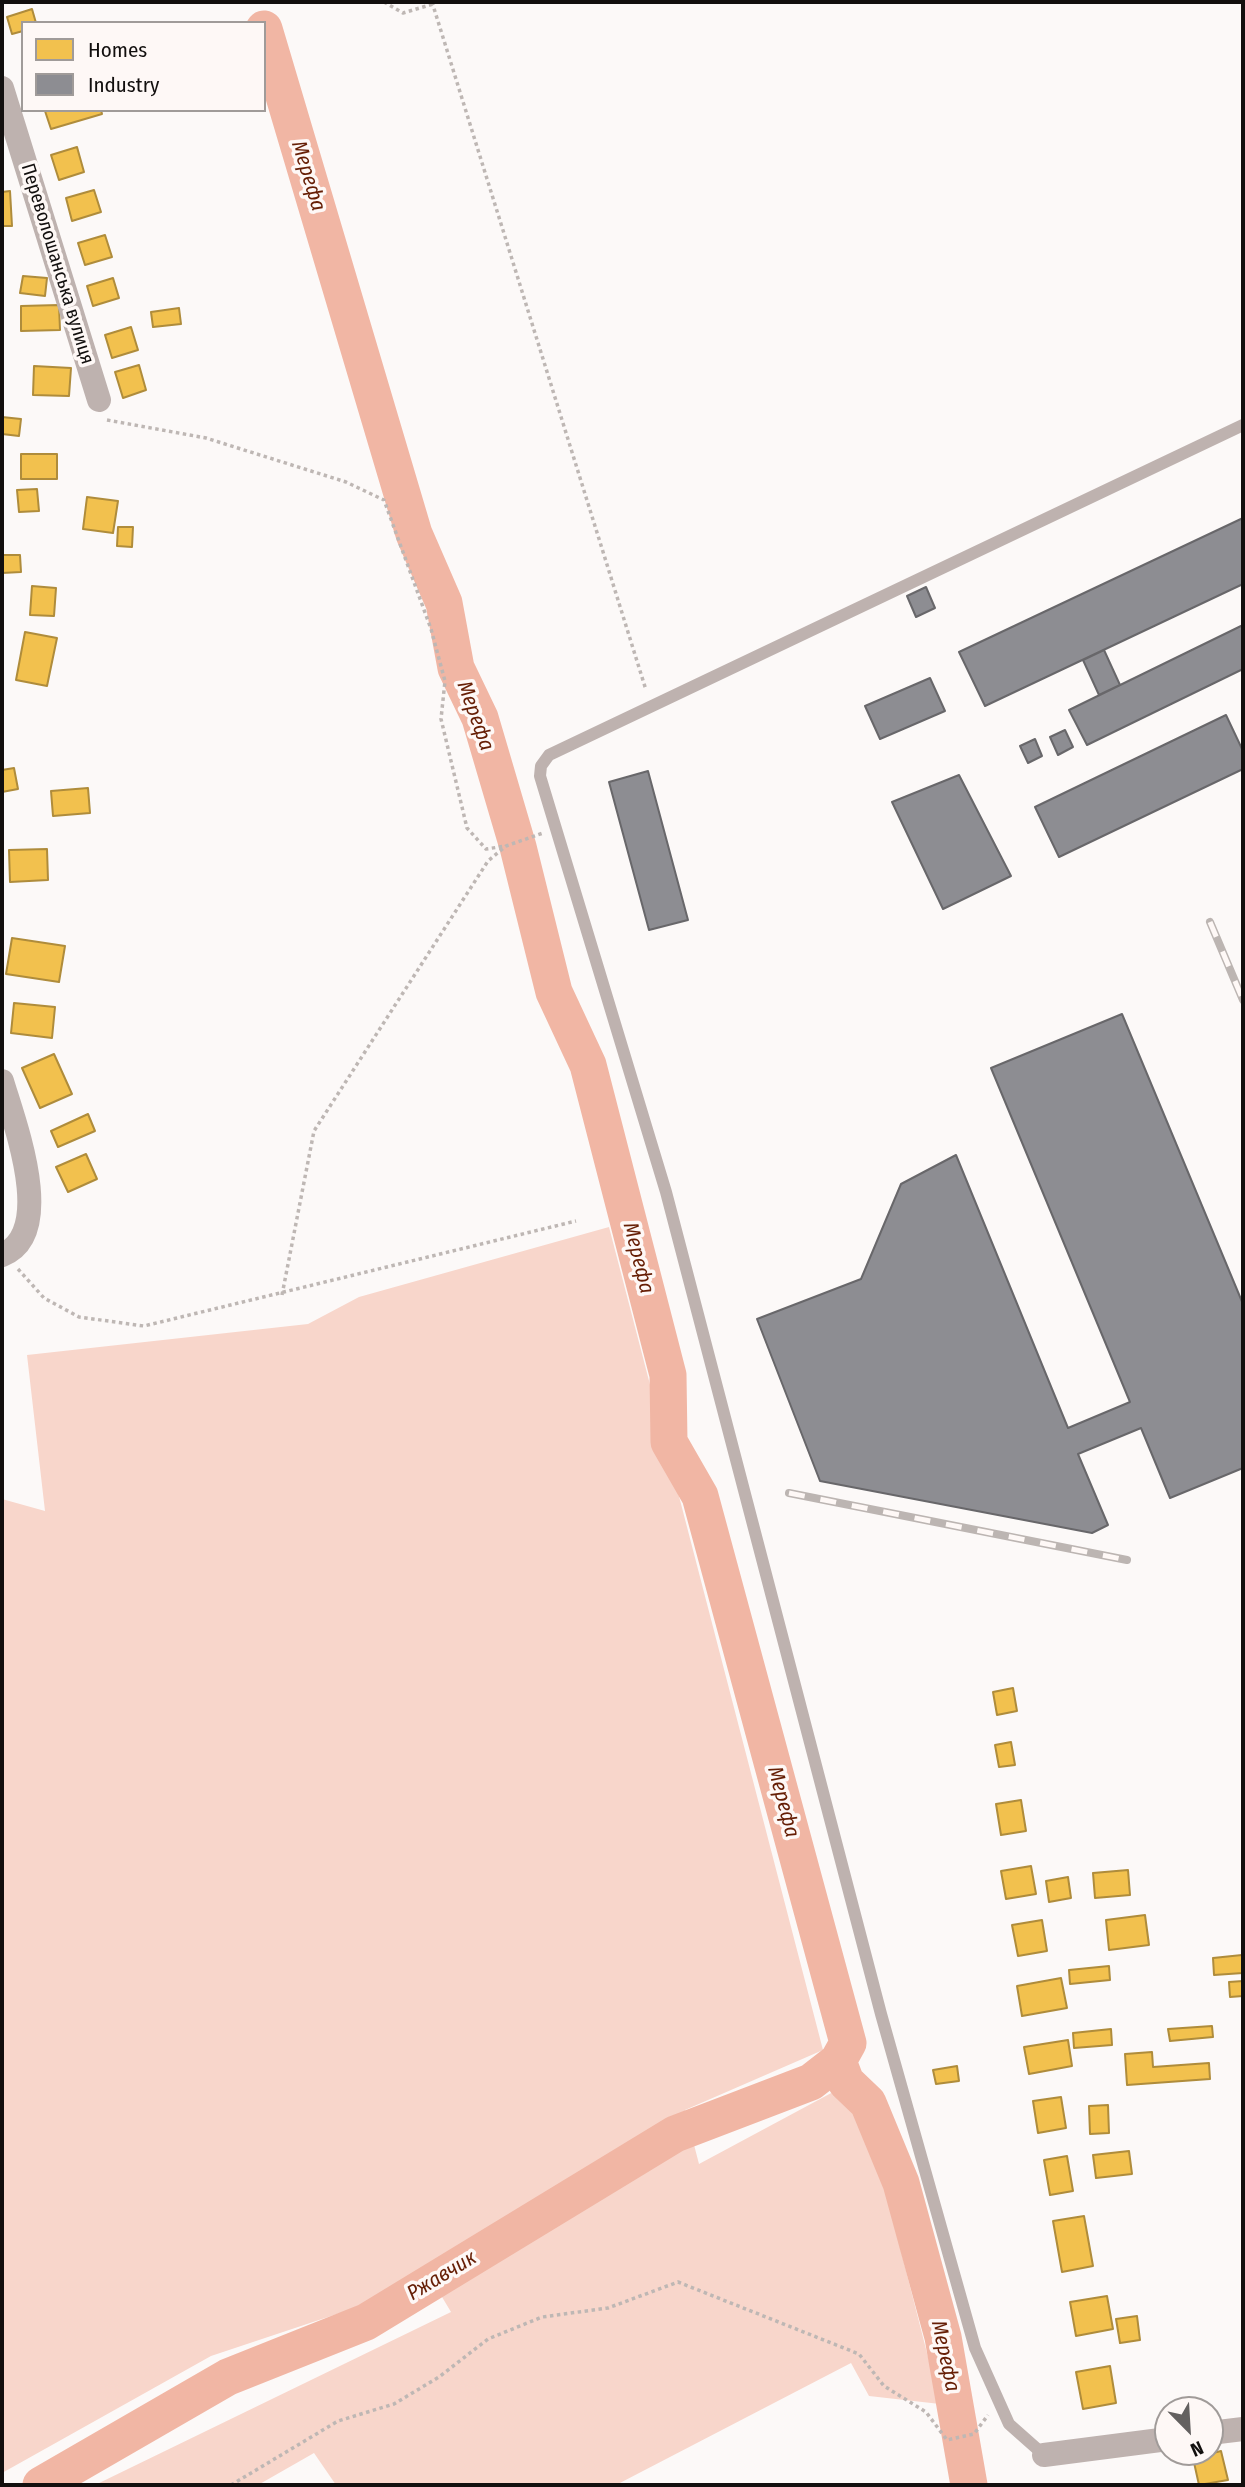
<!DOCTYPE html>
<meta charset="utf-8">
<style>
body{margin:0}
#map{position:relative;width:1245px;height:2487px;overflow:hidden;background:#fcf9f8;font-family:"Fira Sans Condensed",sans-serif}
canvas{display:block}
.frame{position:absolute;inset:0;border:4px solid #120f0e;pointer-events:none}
.legend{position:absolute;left:21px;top:21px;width:245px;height:91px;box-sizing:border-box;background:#fef8f6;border:2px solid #a09b99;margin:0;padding:9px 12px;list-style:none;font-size:21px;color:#120f0e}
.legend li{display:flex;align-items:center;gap:14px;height:35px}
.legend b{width:35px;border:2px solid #a09b99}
.north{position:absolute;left:1154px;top:2396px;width:70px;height:70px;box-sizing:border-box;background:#fef8f6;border:2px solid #a09b99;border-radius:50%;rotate:156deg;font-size:19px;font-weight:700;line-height:28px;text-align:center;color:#120f0e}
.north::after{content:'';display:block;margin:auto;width:24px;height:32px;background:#646160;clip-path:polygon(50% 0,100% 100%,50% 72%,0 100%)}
</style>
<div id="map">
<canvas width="1245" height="2487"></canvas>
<div class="frame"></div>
<ul class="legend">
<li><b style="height:19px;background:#f2c14e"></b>Homes</li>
<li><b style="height:19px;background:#8d8d92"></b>Industry</li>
</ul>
<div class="north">N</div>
</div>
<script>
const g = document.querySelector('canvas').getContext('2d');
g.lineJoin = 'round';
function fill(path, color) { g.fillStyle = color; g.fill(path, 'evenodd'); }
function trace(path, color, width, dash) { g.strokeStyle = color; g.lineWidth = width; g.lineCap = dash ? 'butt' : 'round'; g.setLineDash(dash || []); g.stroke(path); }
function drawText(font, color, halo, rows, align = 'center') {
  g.font = font + ' "Fira Sans Condensed",sans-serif'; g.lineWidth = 7; g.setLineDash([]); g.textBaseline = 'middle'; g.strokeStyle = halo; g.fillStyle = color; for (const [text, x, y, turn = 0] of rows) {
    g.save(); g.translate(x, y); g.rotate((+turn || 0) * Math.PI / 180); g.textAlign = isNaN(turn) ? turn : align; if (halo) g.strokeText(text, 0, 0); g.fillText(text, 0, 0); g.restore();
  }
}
const green = new Path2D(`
 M 609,1227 L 823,2050 L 685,2110 L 699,2164 L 835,2091 L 866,2114 L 940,2404 L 869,2396 L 851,2363 L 616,2485 L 336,2485 L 314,2453 L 258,2485 L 95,2485 L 451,2312 L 433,2282 L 211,2356 L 2,2473 L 2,1499 L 45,1511 L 27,1355 L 308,1324 L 359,1297 Z`);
const homes = new Path2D(`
 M 32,9 L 36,23 L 23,23 L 23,31 L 12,34 L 7,17 Z
 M 101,110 L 102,114 L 51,129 L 45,111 Z
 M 77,147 L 84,172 L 59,180 L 51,155 Z
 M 94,190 L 101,212 L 72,221 L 66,198 Z
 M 10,191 L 12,226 L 2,226 L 2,192 Z
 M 105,235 L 112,257 L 85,265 L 78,243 Z
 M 23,276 L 47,278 L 45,296 L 20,293 Z
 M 113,278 L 119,298 L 93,306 L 87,286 Z
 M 59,305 L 60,330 L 21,331 L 21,306 Z
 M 179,308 L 181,324 L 153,327 L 151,312 Z
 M 131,327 L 138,350 L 112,358 L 105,335 Z
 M 139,365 L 146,390 L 123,398 L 115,372 Z
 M 34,366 L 71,368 L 69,396 L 33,395 Z
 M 2,417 L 21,419 L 19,436 L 2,434 Z
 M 21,454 L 57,454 L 57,479 L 21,479 Z
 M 37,489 L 39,511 L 19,512 L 17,490 Z
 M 87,497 L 118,501 L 113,533 L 83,529 Z
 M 118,527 L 133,527 L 132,547 L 117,546 Z
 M 2,555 L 20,555 L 21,572 L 2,573 Z
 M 32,586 L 56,588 L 54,616 L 30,615 Z
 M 25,632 L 57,638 L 47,686 L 16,680 Z
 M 14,768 L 18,789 L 2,792 L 2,770 Z
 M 88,788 L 90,813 L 53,816 L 51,791 Z
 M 47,849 L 48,880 L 10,882 L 9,850 Z
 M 12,938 L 65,946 L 59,982 L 6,974 Z
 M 14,1003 L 55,1007 L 52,1038 L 11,1033 Z
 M 54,1054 L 72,1094 L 40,1108 L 22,1068 Z
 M 88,1114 L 95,1131 L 58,1147 L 51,1131 Z
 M 86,1154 L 97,1179 L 68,1192 L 56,1167 Z
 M 1013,1688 L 1017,1711 L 997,1715 L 993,1692 Z
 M 1011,1742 L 1015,1765 L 999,1767 L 995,1745 Z
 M 1021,1800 L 1026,1831 L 1001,1835 L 996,1804 Z
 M 1031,1866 L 1036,1894 L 1006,1899 L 1001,1871 Z
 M 1128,1870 L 1130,1895 L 1095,1898 L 1093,1873 Z
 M 1068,1877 L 1071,1898 L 1049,1902 L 1046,1881 Z
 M 1145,1915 L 1149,1945 L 1109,1950 L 1106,1920 Z
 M 1042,1920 L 1047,1951 L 1018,1956 L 1012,1925 Z
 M 1242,1955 L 1243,1973 L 1214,1975 L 1213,1958 Z
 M 1109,1966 L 1110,1980 L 1070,1984 L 1069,1970 Z
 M 1061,1978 L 1067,2008 L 1022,2016 L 1017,1986 Z
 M 1243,1981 L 1243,1996 L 1230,1997 L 1229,1982 Z
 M 1212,2026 L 1213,2037 L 1170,2041 L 1168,2029 Z
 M 1111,2029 L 1112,2045 L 1074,2048 L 1073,2033 Z
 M 1068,2040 L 1072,2066 L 1029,2074 L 1024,2047 Z
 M 1152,2052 L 1153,2067 L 1209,2063 L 1210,2079 L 1127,2085 L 1125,2054 Z
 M 957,2066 L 959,2081 L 936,2084 L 933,2070 Z
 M 1061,2097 L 1066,2128 L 1038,2133 L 1033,2101 Z
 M 1108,2105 L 1109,2133 L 1090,2134 L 1089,2106 Z
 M 1129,2151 L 1132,2174 L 1096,2178 L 1093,2155 Z
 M 1067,2156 L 1073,2191 L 1050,2195 L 1044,2160 Z
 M 1084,2216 L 1093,2266 L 1062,2272 L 1053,2221 Z
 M 1107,2296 L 1113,2329 L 1076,2336 L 1070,2302 Z
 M 1137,2316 L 1140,2340 L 1120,2343 L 1116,2319 Z
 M 1110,2366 L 1116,2403 L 1083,2409 L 1076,2372 Z
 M 1221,2451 L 1228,2480 L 1199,2485 L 1193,2458 Z`);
const industry = new Path2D(`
 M 1243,518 L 1243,584 L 985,706 L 959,652 Z
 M 926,587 L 935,608 L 916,617 L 907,596 Z
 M 1243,625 L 1243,669 L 1087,745 L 1069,710 Z
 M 1104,650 L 1120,685 L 1099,695 L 1083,660 Z
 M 930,678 L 945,711 L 880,739 L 865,706 Z
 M 1226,715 L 1243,751 L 1243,769 L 1059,857 L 1035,807 Z
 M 1065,730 L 1073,747 L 1058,755 L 1050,737 Z
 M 1035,739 L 1042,756 L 1028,763 L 1020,746 Z
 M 648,771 L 688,920 L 649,930 L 609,782 Z
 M 959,775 L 1011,876 L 943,909 L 892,802 Z
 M 1122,1014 L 1243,1304 L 1243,1468 L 1170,1498 L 1141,1428 L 1078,1454 L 1108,1525 L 1092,1533 L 820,1481 L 757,1319 L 861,1279 L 901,1184 L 956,1155 L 1068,1428 L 1130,1402 L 991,1068 Z`);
const river = new Path2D(`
 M 264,29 L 414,534 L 444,603 L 456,668 L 480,718 L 518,847 L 554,992 L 588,1065 L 668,1375 L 669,1442 L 700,1496 L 848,2043 L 838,2061 L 846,2082 L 868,2103 L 901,2183 L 943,2337 L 969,2485
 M 41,2485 L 228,2377 L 366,2322 L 675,2134 L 811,2082 L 838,2061`);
const path = new Path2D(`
 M 384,2 L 403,13 L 433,4
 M 432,2 L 646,690
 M 107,420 L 206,438 L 346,482 L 384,500 L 431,629 L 445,681 L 441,719 L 467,828 L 486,849 L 506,846
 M 18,1269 L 44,1298 L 79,1317 L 144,1326 L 576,1221
 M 282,1295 L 314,1131 L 488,861 L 506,846 L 543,833
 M 231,2485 L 338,2421 L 394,2404 L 439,2377 L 488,2339 L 542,2317 L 608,2308 L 678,2282 L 859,2354 L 884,2386 L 926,2412 L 947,2440 L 974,2434 L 988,2415`);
const service = new Path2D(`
 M 1044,2455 L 1009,2424 L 975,2348 L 881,2014 L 666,1192 L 540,776 L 541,766 L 549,755 L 1243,425`);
const minor = new Path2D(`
 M 2,88 L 99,400
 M 2,1081 C 14,1122 57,1233 2,1255
 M 1210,2433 L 1243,2429
 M 1044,2455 L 1168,2439`);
const rail = new Path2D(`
 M 1210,922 L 1243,1000
 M 789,1493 L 1127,1560`);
const streetNames = [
 ["Переволошанська вулиця",57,264,73]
];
const waterNames = [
 ["Мерефа",308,176,73],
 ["Мерефа",475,716,70],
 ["Мерефа",638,1258,76],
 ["Мерефа",783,1802,75],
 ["Ржавчик",442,2276,-31],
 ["Мерефа",945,2356,78]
];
fill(green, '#f8d6cb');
fill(homes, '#f2c14e');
trace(homes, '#af8c3b', 2);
fill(industry, '#8d8d92');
trace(industry, '#68676a', 2);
trace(river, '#f1b6a4', 37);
trace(path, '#beb7b4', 3.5, [3.5, 3.5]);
trace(service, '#beb2af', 12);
trace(minor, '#beb2af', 24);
trace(rail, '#bcb5b2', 8);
trace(rail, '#fef8f6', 5, [16]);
drawText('19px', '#120f0e', '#fef8f6', streetNames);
drawText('italic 21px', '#661e05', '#fef8f6', waterNames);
</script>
